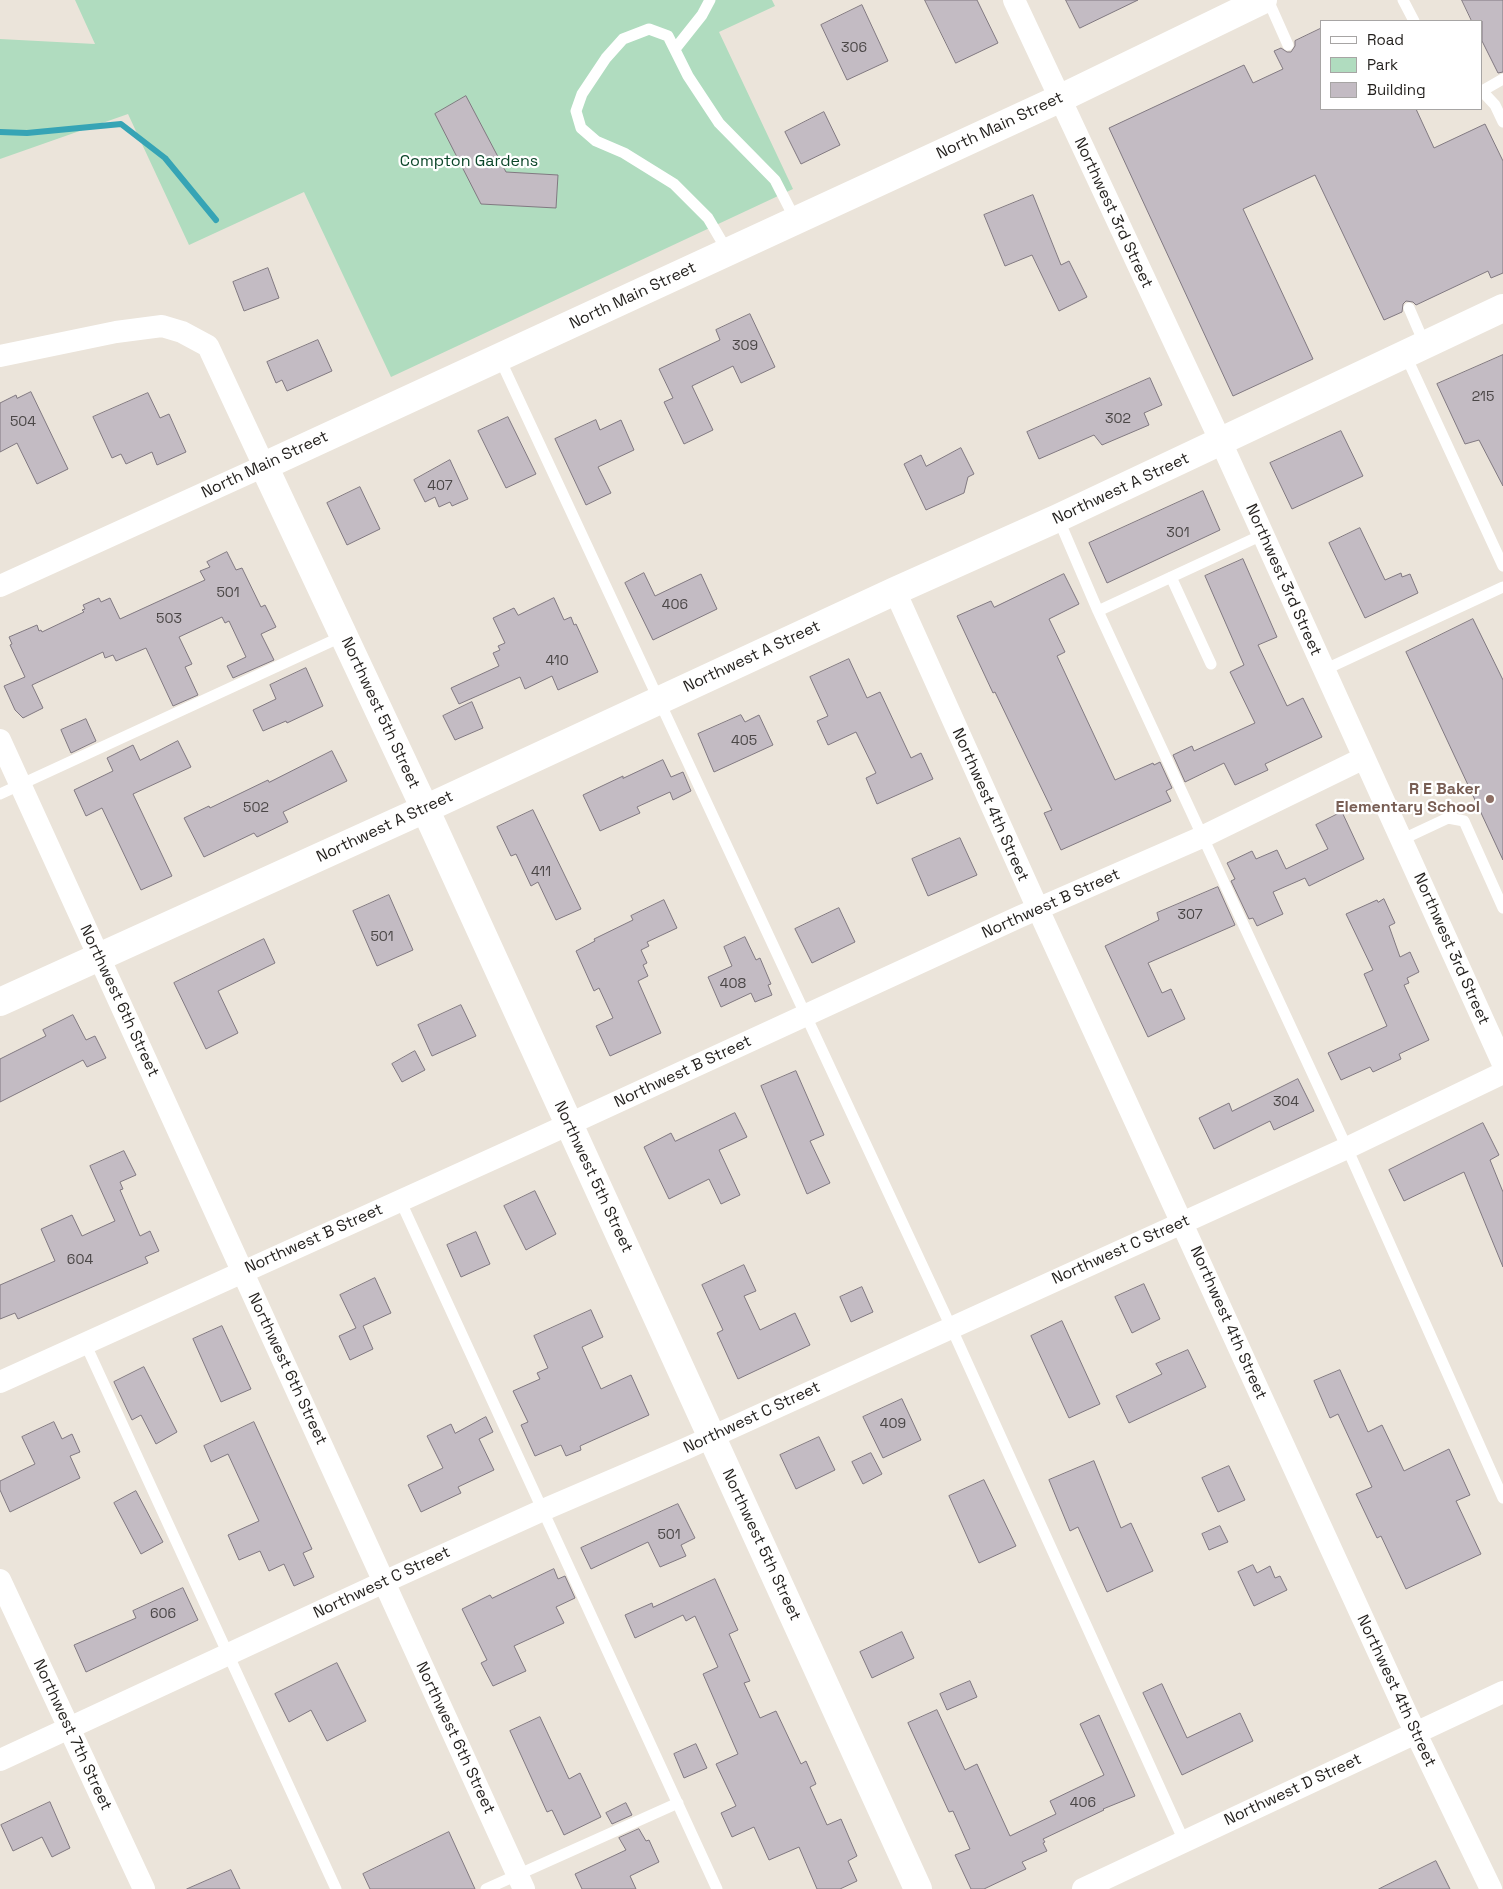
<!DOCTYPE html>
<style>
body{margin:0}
#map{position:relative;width:1503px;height:1889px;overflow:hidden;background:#ebe4da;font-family:"Space Grotesk",sans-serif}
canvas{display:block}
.legend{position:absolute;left:1320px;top:20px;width:162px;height:90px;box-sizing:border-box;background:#fff;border:1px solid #a7a5a4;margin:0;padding:6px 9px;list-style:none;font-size:15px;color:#221f1c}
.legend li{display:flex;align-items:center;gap:10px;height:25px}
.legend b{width:25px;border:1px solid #a7a5a4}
</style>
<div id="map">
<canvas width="1503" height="1889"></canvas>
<ul class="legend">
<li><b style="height:6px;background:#fff"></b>Road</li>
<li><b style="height:14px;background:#b0dcbf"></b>Park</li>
<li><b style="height:14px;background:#c3bbc3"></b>Building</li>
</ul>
</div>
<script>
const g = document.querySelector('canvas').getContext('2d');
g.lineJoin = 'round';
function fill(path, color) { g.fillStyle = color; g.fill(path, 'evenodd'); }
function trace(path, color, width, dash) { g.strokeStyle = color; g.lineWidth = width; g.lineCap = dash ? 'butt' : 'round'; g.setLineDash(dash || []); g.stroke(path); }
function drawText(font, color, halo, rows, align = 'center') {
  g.font = font + ' "Space Grotesk",sans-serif'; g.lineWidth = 4.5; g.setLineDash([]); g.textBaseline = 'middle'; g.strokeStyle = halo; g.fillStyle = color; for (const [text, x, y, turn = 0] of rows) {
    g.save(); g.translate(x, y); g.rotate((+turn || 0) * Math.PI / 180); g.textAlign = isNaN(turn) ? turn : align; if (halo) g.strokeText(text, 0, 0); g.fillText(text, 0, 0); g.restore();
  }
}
const green = new Path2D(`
 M 75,0 L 772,0 L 775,6 L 719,32 L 793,189 L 391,377 L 304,192 L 189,245 L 128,114 L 0,159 L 0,39 L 95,44 Z`);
const stream = new Path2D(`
 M 0,132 L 27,133 L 121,124 L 165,158 L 216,220`);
const building = new Path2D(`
 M 925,0 L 977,0 L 998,43 L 956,63 Z
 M 1066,0 L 1138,0 L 1080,28 Z
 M 1462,0 L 1503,0 L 1503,72 L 1498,73 L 1482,41 L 1482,21 L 1472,21 Z
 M 862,5 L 888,61 L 847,80 L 821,25 Z
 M 1322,28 L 1322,109 L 1416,109 L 1434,148 L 1485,124 L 1503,161 L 1503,273 L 1491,278 L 1488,271 L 1416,305 L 1413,302 L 1406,301 L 1403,304 L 1402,312 L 1384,320 L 1315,175 L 1243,209 L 1313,359 L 1233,396 L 1109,128 L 1244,65 L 1253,83 L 1283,69 L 1274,51 L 1281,48 L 1287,52 L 1291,52 L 1295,46 L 1295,41 Z
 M 466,96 L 506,172 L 558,175 L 556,208 L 481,204 L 435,114 Z
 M 824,112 L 840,145 L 801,164 L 785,132 Z
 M 1033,195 L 1061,265 L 1069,261 L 1087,297 L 1059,311 L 1032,255 L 1005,266 L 984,215 Z
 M 268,268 L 279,298 L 244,311 L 233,282 Z
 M 750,314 L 775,367 L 741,383 L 733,366 L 692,386 L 713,430 L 684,444 L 664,402 L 673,398 L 659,369 L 720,340 L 716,330 Z
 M 318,340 L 332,371 L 287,391 L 282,380 L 276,383 L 267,362 Z
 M 1503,355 L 1503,486 L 1479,440 L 1465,444 L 1437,384 Z
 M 1150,378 L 1162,405 L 1144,413 L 1149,425 L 1102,445 L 1094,435 L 1039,459 L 1027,432 Z
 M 31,392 L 68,469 L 37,484 L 17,443 L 0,452 L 0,403 L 16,395 L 17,398 Z
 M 148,393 L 160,418 L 169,414 L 186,452 L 157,465 L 152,452 L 126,464 L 121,454 L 112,458 L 93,417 Z
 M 508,417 L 536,474 L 506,488 L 478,431 Z
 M 596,420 L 600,430 L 621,420 L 634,450 L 598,467 L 611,493 L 586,505 L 555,439 Z
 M 1341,431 L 1363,476 L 1292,509 L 1270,463 Z
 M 961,448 L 974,474 L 968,477 L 964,493 L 926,510 L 904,464 L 921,455 L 926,466 Z
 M 450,460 L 468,499 L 452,506 L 450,502 L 439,507 L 435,497 L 425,502 L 414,480 Z
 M 360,487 L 380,529 L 347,545 L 327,503 Z
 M 1203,491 L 1220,530 L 1107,583 L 1089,543 Z
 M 1360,528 L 1385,580 L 1401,573 L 1402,577 L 1410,574 L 1418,593 L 1365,618 L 1329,543 Z
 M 227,552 L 236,570 L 242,568 L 261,607 L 265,605 L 276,627 L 261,634 L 274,660 L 233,678 L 227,666 L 246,657 L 229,621 L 225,623 L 222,617 L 179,637 L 192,664 L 185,667 L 198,695 L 173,706 L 146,648 L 116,661 L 113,655 L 105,658 L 103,652 L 32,685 L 43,708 L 23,718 L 15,710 L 4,686 L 25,677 L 10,645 L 12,644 L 9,637 L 37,625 L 39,631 L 41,630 L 42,632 L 84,612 L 82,610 L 85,609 L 83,605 L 99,598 L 101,602 L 110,598 L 120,619 L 205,580 L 200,571 L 210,567 L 207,562 Z
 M 1243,559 L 1277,637 L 1258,645 L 1287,706 L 1303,698 L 1322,737 L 1265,764 L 1268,770 L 1235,785 L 1224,763 L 1185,782 L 1173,755 L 1192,746 L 1194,751 L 1255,723 L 1230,672 L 1244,665 L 1205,576 Z
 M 644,573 L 655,596 L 701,574 L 717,609 L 653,640 L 625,583 Z
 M 1064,574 L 1079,604 L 1049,619 L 1065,652 L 1057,656 L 1115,780 L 1153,763 L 1154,765 L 1160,762 L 1172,788 L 1166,791 L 1171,801 L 1061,850 L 1044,813 L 1052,810 L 995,692 L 993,693 L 957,616 L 991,601 L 994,607 Z
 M 554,598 L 564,620 L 571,617 L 574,625 L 576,624 L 598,672 L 558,690 L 552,676 L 525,689 L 520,677 L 459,704 L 451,688 L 499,666 L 493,653 L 500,650 L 498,646 L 505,643 L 493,618 L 514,608 L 518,615 Z
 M 1473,619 L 1503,680 L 1503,860 L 1406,652 Z
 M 849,659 L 867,698 L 880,692 L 911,758 L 921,753 L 933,779 L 877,804 L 866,778 L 876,773 L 856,732 L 828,745 L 817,721 L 828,716 L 810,677 Z
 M 306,668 L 323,706 L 287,723 L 286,721 L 263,731 L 253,710 L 276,699 L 270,685 Z
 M 472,702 L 483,728 L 455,740 L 443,716 Z
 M 741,715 L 745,722 L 759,715 L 773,745 L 714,772 L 698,734 Z
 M 86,719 L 96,741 L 71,753 L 61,730 Z
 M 178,741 L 191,767 L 133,794 L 172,876 L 141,890 L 102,808 L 86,816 L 74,790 L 113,771 L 107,758 L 133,745 L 140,760 Z
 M 332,751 L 347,781 L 283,812 L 288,822 L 257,837 L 254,833 L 204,857 L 184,818 L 209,806 L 210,808 L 268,780 L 269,782 Z
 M 663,760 L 671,777 L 683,772 L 691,791 L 673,800 L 670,792 L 637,807 L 640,813 L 600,831 L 583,795 L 623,776 L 623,778 Z
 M 533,810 L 581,909 L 556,920 L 538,882 L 531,886 L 516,854 L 511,856 L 497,827 Z
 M 1342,812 L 1364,859 L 1309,886 L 1305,878 L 1273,892 L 1283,914 L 1257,926 L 1253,918 L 1249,919 L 1231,881 L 1235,879 L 1227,863 L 1252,851 L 1256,859 L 1277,850 L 1286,869 L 1328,849 L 1316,825 Z
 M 960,838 L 977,875 L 928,896 L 912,859 Z
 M 1218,887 L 1235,925 L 1148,963 L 1162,993 L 1171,989 L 1185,1019 L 1148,1037 L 1105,946 L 1159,920 L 1157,913 Z
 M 389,895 L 413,950 L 377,966 L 353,911 Z
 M 1384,899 L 1395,923 L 1389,926 L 1400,957 L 1410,952 L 1419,972 L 1407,978 L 1409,983 L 1404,985 L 1429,1040 L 1399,1054 L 1401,1059 L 1373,1072 L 1370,1067 L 1341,1080 L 1328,1053 L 1387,1026 L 1364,974 L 1373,970 L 1346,914 L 1377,900 L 1378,902 Z
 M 664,900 L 677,928 L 647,942 L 649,946 L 641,950 L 647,963 L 643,965 L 648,976 L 638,981 L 661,1033 L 610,1056 L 596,1026 L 613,1018 L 599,988 L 594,991 L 576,951 L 595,941 L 594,939 L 633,920 L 631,916 Z
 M 839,908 L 855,942 L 812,963 L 795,929 Z
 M 745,937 L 756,960 L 760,958 L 771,984 L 768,985 L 772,995 L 755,1002 L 751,993 L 721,1007 L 708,977 L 732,966 L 724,947 Z
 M 264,939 L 275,963 L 218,991 L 238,1033 L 206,1049 L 174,983 Z
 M 461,1005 L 476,1036 L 432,1056 L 418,1025 Z
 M 73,1015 L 86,1040 L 95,1036 L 106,1058 L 87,1067 L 83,1060 L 0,1102 L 0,1059 L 46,1036 L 43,1030 Z
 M 415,1051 L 425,1070 L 402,1082 L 392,1064 Z
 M 796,1071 L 824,1135 L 810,1141 L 830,1183 L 807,1194 L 761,1086 Z
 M 1298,1079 L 1314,1111 L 1274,1130 L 1270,1121 L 1214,1149 L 1199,1118 L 1229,1103 L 1232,1111 Z
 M 735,1113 L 747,1137 L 719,1150 L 740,1195 L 721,1204 L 709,1179 L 669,1199 L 644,1147 L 671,1133 L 675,1141 Z
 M 1483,1123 L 1499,1155 L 1490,1160 L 1503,1192 L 1503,1267 L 1464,1172 L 1404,1201 L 1389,1170 Z
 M 124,1151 L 136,1175 L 120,1182 L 123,1189 L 120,1190 L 140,1236 L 150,1231 L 159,1251 L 145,1257 L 148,1263 L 18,1319 L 15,1313 L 0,1319 L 0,1285 L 55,1261 L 41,1229 L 72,1215 L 82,1236 L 115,1221 L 90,1166 Z
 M 535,1191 L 556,1234 L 526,1250 L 504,1206 Z
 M 476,1232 L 490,1264 L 461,1277 L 447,1245 Z
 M 744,1265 L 756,1291 L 744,1296 L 760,1330 L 795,1313 L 810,1345 L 738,1379 L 717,1333 L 723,1330 L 702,1285 Z
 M 375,1278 L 391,1313 L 363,1326 L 373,1349 L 350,1360 L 339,1336 L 356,1328 L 340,1295 Z
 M 1144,1284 L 1160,1319 L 1132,1333 L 1115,1297 Z
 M 862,1287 L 873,1312 L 851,1322 L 840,1297 Z
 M 591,1310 L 603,1337 L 582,1347 L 601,1389 L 631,1375 L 649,1415 L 580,1446 L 581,1450 L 566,1456 L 561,1445 L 535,1456 L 521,1425 L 528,1422 L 513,1391 L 540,1379 L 537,1373 L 548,1368 L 534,1336 Z
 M 1062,1321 L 1100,1404 L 1069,1418 L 1031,1336 Z
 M 222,1326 L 251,1389 L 221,1402 L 193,1339 Z
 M 1188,1350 L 1206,1387 L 1129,1423 L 1116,1396 L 1162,1374 L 1156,1364 Z
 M 144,1367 L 177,1432 L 156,1444 L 141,1415 L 132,1420 L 114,1382 Z
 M 1340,1370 L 1368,1432 L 1382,1425 L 1404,1471 L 1449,1449 L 1470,1495 L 1456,1501 L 1481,1554 L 1406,1589 L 1381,1536 L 1377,1538 L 1356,1494 L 1372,1487 L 1338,1414 L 1330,1418 L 1314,1381 Z
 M 902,1399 L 921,1440 L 883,1458 L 863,1417 Z
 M 486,1417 L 493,1432 L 479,1439 L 494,1470 L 458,1487 L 461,1493 L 421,1512 L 408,1485 L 443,1468 L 427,1436 L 451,1424 L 455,1433 Z
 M 54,1422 L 62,1439 L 72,1434 L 80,1452 L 70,1456 L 80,1478 L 10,1512 L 0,1490 L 0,1481 L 35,1464 L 22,1437 Z
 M 254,1422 L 312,1549 L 303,1553 L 314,1577 L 294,1586 L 284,1564 L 269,1571 L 260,1551 L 239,1560 L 228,1535 L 259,1521 L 228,1454 L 211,1462 L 204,1446 Z
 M 819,1437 L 835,1470 L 796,1489 L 780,1455 Z
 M 871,1453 L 882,1474 L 863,1484 L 852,1462 Z
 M 1094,1461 L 1121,1528 L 1131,1523 L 1153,1571 L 1107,1592 L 1078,1527 L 1070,1531 L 1049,1480 Z
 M 1229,1466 L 1245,1500 L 1218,1512 L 1202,1478 Z
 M 984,1480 L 1016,1546 L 979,1563 L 949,1496 Z
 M 136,1491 L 163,1542 L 141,1554 L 114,1503 Z
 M 678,1504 L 695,1538 L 681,1545 L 686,1556 L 660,1567 L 648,1542 L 591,1569 L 581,1548 Z
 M 1220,1526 L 1228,1542 L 1209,1550 L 1202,1534 Z
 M 1253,1565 L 1257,1573 L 1270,1566 L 1275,1578 L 1280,1576 L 1287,1590 L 1254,1606 L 1238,1572 Z
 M 554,1569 L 558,1579 L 565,1576 L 575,1598 L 556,1607 L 564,1623 L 514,1646 L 526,1671 L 493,1686 L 481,1663 L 487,1660 L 462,1609 L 490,1595 L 492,1598 Z
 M 715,1579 L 738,1630 L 729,1634 L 750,1681 L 744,1683 L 760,1718 L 776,1711 L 801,1764 L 806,1761 L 816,1784 L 810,1787 L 827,1825 L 841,1819 L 857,1856 L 848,1861 L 857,1881 L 840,1889 L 817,1889 L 799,1847 L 769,1860 L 754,1827 L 732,1837 L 721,1813 L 736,1806 L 716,1764 L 738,1754 L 703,1674 L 718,1667 L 695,1616 L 686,1621 L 683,1615 L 635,1638 L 625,1615 L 652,1603 L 653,1607 Z
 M 183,1588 L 198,1620 L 86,1672 L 74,1645 L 136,1618 L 133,1611 Z
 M 902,1632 L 914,1658 L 872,1678 L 860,1652 Z
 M 337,1663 L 366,1721 L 327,1741 L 311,1710 L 289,1722 L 275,1694 Z
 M 970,1681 L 977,1697 L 947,1710 L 940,1694 Z
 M 1162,1684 L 1187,1738 L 1240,1713 L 1253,1741 L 1182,1775 L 1143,1693 Z
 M 937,1710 L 965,1770 L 977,1764 L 1010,1836 L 1056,1814 L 1050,1801 L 1104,1775 L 1080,1724 L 1099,1715 L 1135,1796 L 1103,1809 L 1104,1810 L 1043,1839 L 1045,1842 L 1043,1843 L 1047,1851 L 1022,1862 L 1026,1869 L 984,1889 L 971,1889 L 955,1855 L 970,1849 L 953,1811 L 949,1812 L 908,1723 Z
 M 540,1717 L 569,1779 L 580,1773 L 601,1817 L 564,1835 L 552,1810 L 547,1812 L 510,1731 Z
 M 696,1744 L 707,1768 L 684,1778 L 674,1754 Z
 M 50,1802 L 70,1848 L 52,1857 L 42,1837 L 13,1851 L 1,1825 Z
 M 626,1803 L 632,1815 L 612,1824 L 606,1813 Z
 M 639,1829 L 646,1841 L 649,1840 L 659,1862 L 630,1876 L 636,1889 L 582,1889 L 575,1874 L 626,1850 L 619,1838 Z
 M 449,1832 L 475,1889 L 370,1889 L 363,1874 Z
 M 1436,1861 L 1450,1889 L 1379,1889 Z
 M 231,1870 L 240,1889 L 187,1889 Z`);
const service = new Path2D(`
 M 1268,0 L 1288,45
 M 1403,0 L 1414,21
 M 675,49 L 702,15 L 710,0
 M 1503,79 L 1482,91 L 1495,105 L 1503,122
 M 728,252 L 708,218 L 674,184 L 624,153 L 596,141 L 581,128 L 576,111 L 582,94 L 606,58 L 623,39 L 649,29 L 668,36 L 688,76 L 719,123 L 775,180 L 796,221
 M 1409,308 L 1425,345
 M 1405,354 L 1503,566
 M 499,357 L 951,1327 L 1184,1841
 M 1058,518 L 1098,611 L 1347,1148 L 1503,1498
 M 1171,577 L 1211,664
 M 1098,611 L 1262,535
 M 1324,670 L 1503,587
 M 0,794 L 343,636
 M 1401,840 L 1448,818 L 1464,821 L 1503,908
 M 400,1200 L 717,1889
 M 85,1343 L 336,1889
 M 486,1889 L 678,1803`);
const minor = new Path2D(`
 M 1014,0 L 1221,442 L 1503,1064
 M 0,356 L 116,332 L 162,326 L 182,332 L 208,346 L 264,466 L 0,586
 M 895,591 L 1038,909 L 1408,1717 L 1491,1889
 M 0,740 L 524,1889
 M 0,1382 L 539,1138 L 1019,917 L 1202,837 L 1364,758
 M 0,1580 L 144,1889
 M 0,1760 L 384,1582 L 543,1510 L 685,1449 L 1347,1148 L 1503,1073
 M 1083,1889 L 1503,1692`);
const tertiary = new Path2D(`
 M 0,1002 L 425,809 L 895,591 L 1058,518 L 1503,308
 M 918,1889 L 433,826 L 264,466 L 1059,99 L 1263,0`);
const markers = [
 [1490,799,5,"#8d6e63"]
];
const numberNames = [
 ["306",854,48],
 ["309",745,346],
 ["215",1483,397],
 ["302",1118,419],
 ["504",23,422],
 ["407",440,486],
 ["301",1178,533],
 ["501",228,593],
 ["406",675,605],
 ["503",169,619],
 ["410",557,661],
 ["405",744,741],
 ["502",256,808],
 ["411",541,872],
 ["307",1190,915],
 ["501",382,937],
 ["408",733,984],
 ["304",1286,1102],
 ["604",80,1260],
 ["409",893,1424],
 ["501",669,1535],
 ["606",163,1614],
 ["406",1083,1803]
];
const streetNames = [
 ["North Main Street",1000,126,-25],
 ["Northwest 3rd Street",1113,213,65],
 ["North Main Street",633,296,-25],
 ["North Main Street",265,465,-25],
 ["Northwest A Street",1121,489,-25],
 ["Northwest 3rd Street",1283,580,66],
 ["Northwest A Street",752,657,-25],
 ["Northwest 5th Street",380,713,65],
 ["Northwest 4th Street",990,805,66],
 ["Northwest A Street",385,827,-25],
 ["Northwest B Street",1051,904,-24],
 ["Northwest 3rd Street",1451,949,66],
 ["Northwest 6th Street",119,1001,65],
 ["Northwest B Street",683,1072,-25],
 ["Northwest 5th Street",593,1177,65],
 ["Northwest B Street",314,1239,-24],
 ["Northwest C Street",1121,1250,-24],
 ["Northwest 4th Street",1228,1323,66],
 ["Northwest 6th Street",287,1369,65],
 ["Northwest C Street",752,1418,-25],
 ["Northwest 5th Street",761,1545,65],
 ["Northwest C Street",382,1583,-25],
 ["Northwest 4th Street",1396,1691,65],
 ["Northwest 7th Street",72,1735,65],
 ["Northwest 6th Street",455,1738,65],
 ["Northwest D Street",1293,1790,-25]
];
const parkNames = [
 ["Compton Gardens",469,162]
];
const educationNames = [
 ["R E Baker",1480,790],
 ["Elementary School",1480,808]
];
fill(green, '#b0dcbf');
trace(stream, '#36a4b5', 6);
fill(building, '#c3bbc3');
trace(building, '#817981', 1);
trace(service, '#fff', 11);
trace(minor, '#fff', 22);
trace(tertiary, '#fff', 28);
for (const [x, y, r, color] of markers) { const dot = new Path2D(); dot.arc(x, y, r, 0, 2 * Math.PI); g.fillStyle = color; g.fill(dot); trace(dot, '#fff', 2); }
drawText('14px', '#4a4646', null, numberNames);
drawText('16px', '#221f1c', '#fff', streetNames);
drawText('16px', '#0b4629', '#fff', parkNames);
drawText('bold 16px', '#785e54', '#fff', educationNames, 'right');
</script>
